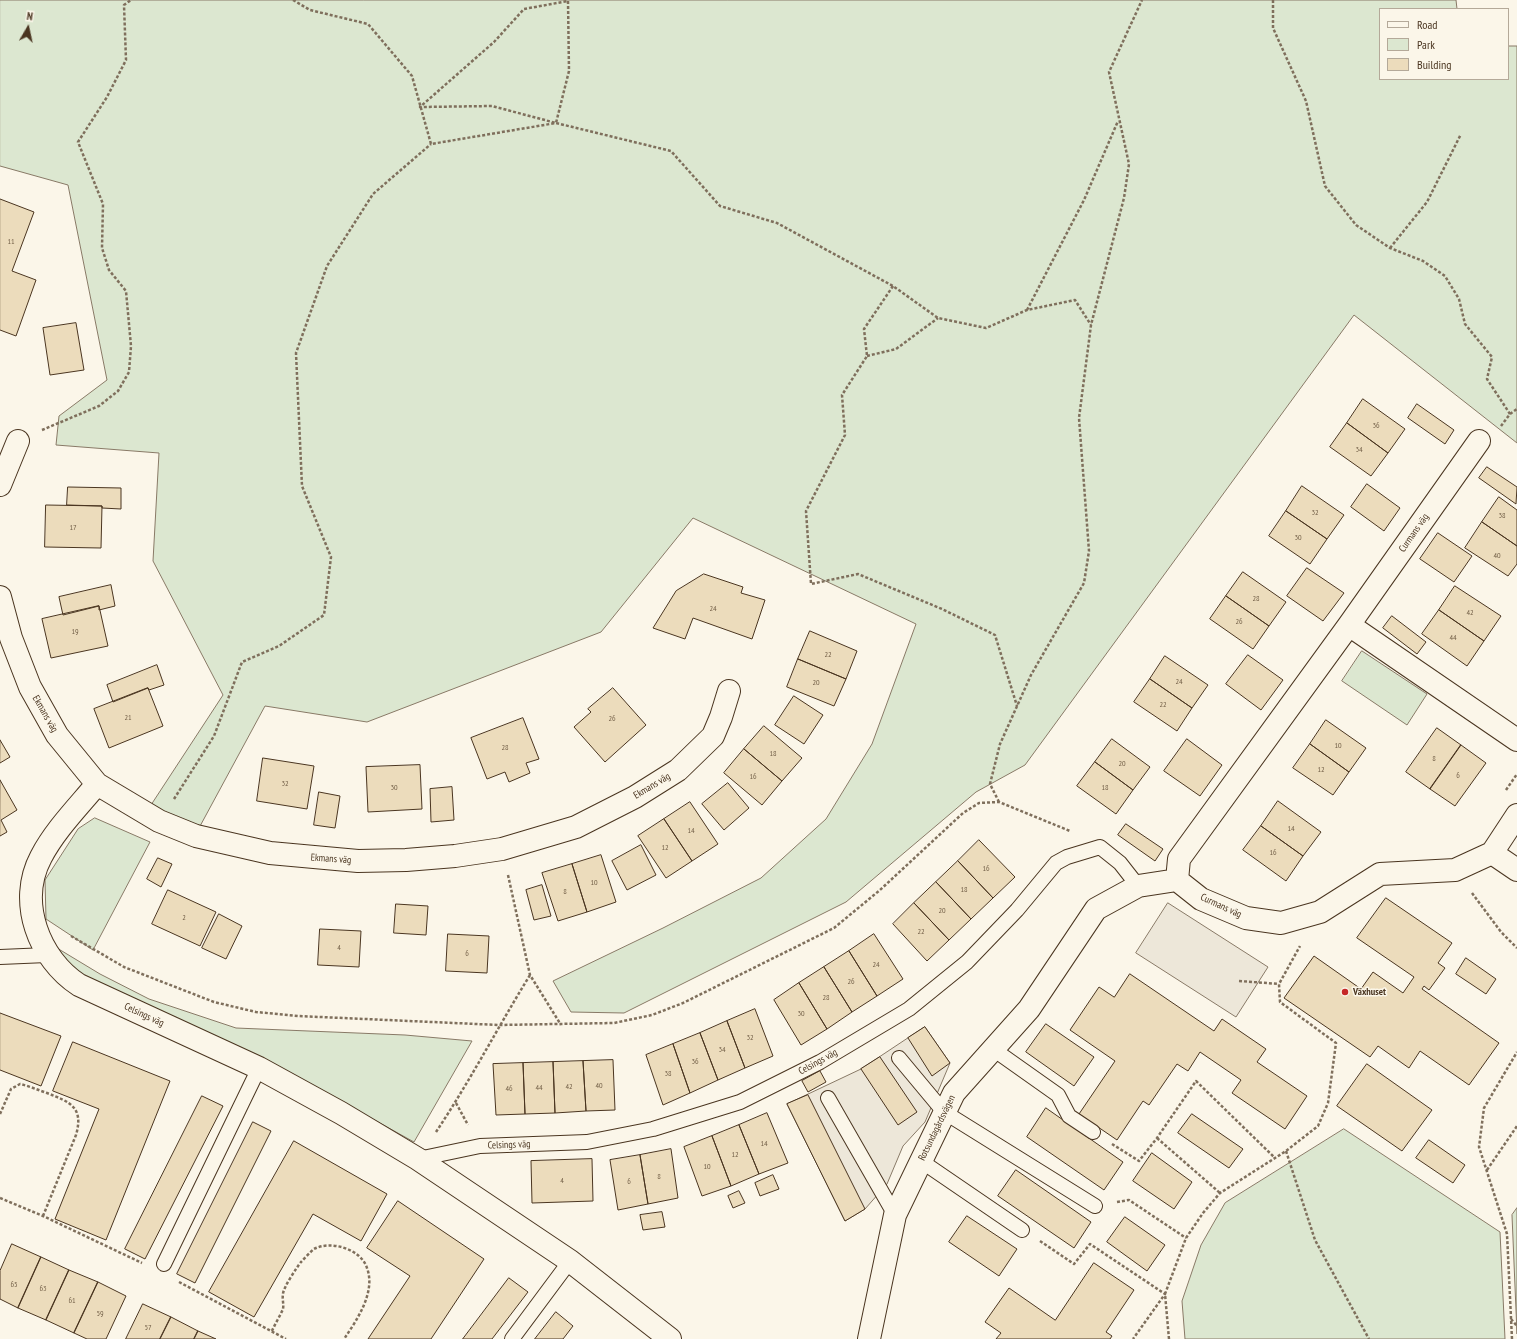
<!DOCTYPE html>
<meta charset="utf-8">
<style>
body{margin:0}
#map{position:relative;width:1517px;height:1339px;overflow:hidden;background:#fbf6e9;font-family:"PT Sans Narrow",sans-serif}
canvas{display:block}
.legend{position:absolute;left:1379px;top:8px;width:130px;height:72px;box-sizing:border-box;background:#fbf6e9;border:1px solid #b4a999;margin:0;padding:5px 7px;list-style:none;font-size:12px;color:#4a3520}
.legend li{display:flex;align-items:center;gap:8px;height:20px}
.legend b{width:20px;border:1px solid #b4a999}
.north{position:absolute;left:8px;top:8px;width:40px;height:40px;-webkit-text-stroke:3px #fbf6e9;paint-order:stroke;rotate:9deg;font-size:11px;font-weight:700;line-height:16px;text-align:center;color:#4a3520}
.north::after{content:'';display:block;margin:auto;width:14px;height:18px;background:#4a3520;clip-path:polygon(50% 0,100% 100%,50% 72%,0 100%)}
</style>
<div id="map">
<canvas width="1517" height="1339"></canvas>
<ul class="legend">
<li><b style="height:5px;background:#fbf6e9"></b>Road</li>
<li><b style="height:11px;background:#dce7d0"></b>Park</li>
<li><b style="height:11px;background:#ecdcbc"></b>Building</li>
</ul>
<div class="north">N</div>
</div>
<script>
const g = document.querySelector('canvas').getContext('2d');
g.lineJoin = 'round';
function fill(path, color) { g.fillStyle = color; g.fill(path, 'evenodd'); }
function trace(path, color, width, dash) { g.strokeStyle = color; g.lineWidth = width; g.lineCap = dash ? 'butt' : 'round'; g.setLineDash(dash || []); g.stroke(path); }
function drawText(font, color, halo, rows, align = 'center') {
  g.font = font + ' "PT Sans Narrow",sans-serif'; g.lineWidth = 3; g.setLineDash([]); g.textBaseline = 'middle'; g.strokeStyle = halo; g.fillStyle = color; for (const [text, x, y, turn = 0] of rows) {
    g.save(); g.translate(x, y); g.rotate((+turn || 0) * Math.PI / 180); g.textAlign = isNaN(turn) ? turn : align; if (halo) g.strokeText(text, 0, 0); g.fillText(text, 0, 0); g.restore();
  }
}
const green = new Path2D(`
 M 0,0 L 1456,0 L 1457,9 L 1380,9 L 1380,79 L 1508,79 L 1508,46 L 1517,46 L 1517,443 L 1354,315 L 1025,765 L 976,792 L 846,902 L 624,1013 L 571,1012 L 553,981 L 663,928 L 761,878 L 826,819 L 872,744 L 916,624 L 693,518 L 601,632 L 367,722 L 265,706 L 199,828 L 149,808 L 223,695 L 153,561 L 159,453 L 56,445 L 59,416 L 107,380 L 68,185 L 0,166 Z
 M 1362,651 L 1427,694 L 1407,725 L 1342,681 Z
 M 95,818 L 150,842 L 93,950 L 46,919 L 45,880 L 78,829 Z
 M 52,945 L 100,974 L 149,999 L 236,1028 L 405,1035 L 472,1041 L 414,1142 L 275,1065 L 144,1009 L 65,965 Z
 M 1344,1129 L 1500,1232 L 1505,1339 L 1185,1339 L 1182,1301 L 1201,1245 L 1225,1203 Z
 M 1517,1208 L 1517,1334 L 1512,1215 Z`);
const parking = new Path2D(`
 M 1168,903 L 1268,967 L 1236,1017 L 1136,953 Z
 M 925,1027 L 950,1063 L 925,1122 L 903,1146 L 887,1184 L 865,1209 L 845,1221 L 787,1104 L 861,1069 Z`);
const building = new Path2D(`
 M 0,199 L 34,212 L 12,271 L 36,280 L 16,336 L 0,330 Z
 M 76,323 L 84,370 L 50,375 L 43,328 Z
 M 1363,399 L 1405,429 L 1388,453 L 1347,423 Z
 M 1417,404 L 1454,430 L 1445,444 L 1408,418 Z
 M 1347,423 L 1388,453 L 1371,476 L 1330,447 Z
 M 1487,467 L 1517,487 L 1516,504 L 1479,478 Z
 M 1367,484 L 1400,508 L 1384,531 L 1351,507 Z
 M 1302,486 L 1344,515 L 1327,539 L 1286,511 Z
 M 68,487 L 121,488 L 121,509 L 102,508 L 102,506 L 67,505 Z
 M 1499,497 L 1517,510 L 1517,546 L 1482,522 Z
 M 46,505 L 102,506 L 101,548 L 45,547 Z
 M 1286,511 L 1327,539 L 1310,564 L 1269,536 Z
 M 1482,522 L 1517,546 L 1517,564 L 1508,576 L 1465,548 Z
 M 1438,533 L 1472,556 L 1454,582 L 1420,559 Z
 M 1307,568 L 1344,593 L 1323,621 L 1287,596 Z
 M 1243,572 L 1286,602 L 1269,626 L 1226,596 Z
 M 704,574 L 743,587 L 741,593 L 765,600 L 752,639 L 693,618 L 685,639 L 653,628 L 676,591 Z
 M 111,585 L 115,606 L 99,610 L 99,606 L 63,615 L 59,597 Z
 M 1455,586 L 1501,616 L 1484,641 L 1439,610 Z
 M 1226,596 L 1269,626 L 1253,649 L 1210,619 Z
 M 99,606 L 108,646 L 51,658 L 42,619 Z
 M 1439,610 L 1484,641 L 1467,666 L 1422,634 Z
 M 1392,616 L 1426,642 L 1417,654 L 1383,628 Z
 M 810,631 L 857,651 L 846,679 L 798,659 Z
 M 1248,655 L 1283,680 L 1261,710 L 1226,684 Z
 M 1165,656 L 1208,685 L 1192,708 L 1150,679 Z
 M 798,659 L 846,679 L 834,706 L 787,687 Z
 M 157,665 L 164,685 L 149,690 L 148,688 L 113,702 L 107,685 Z
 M 1150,679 L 1192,708 L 1177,731 L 1134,702 Z
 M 148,688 L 163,726 L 109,748 L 94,709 Z
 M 613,688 L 646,725 L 605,762 L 574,727 L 591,712 L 588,709 Z
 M 794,696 L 823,715 L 804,744 L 775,725 Z
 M 523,718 L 539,759 L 526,763 L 530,773 L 509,782 L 505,772 L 487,779 L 471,738 Z
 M 1326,720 L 1366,748 L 1349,772 L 1310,744 Z
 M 764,726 L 802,758 L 782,781 L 744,749 Z
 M 1437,728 L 1461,745 L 1430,789 L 1406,772 Z
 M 1112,739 L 1150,767 L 1133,790 L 1095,762 Z
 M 1187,739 L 1222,765 L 1200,796 L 1164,771 Z
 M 0,740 L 10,757 L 0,763 Z
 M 1310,744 L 1349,772 L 1333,795 L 1293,768 Z
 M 1461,745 L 1486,763 L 1455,806 L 1430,789 Z
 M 744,749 L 782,781 L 762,805 L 724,773 Z
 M 263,758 L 314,766 L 307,809 L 257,801 Z
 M 1095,762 L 1133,790 L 1116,814 L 1077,786 Z
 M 420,765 L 422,809 L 368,812 L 366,767 Z
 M 0,780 L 17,810 L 1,820 L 7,832 L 0,836 Z
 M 728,783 L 749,808 L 724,830 L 702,804 Z
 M 452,787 L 454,820 L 431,822 L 430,789 Z
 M 319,792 L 340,796 L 335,828 L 314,825 Z
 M 1278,801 L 1321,832 L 1303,856 L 1261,826 Z
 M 690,802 L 718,844 L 692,861 L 664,819 Z
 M 664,819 L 692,861 L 666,878 L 638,836 Z
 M 1126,824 L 1163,849 L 1155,861 L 1118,835 Z
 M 1261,826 L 1303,856 L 1286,881 L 1243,850 Z
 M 979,840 L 1015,877 L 993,898 L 958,861 Z
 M 641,845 L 656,875 L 627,890 L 612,861 Z
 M 601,855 L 616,902 L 587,912 L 572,864 Z
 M 158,858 L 172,864 L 161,887 L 147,879 Z
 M 958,861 L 993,898 L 971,919 L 936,882 Z
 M 572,864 L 587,912 L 558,921 L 542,873 Z
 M 936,882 L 971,919 L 949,940 L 914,903 Z
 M 542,885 L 551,916 L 534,920 L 526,890 Z
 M 168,890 L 216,912 L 200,946 L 152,924 Z
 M 1386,898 L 1452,943 L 1438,963 L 1445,968 L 1429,990 L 1424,986 L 1422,989 L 1499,1043 L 1469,1085 L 1420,1051 L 1409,1068 L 1378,1046 L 1370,1057 L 1284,998 L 1314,956 L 1361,989 L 1373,972 L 1403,993 L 1414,977 L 1357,938 Z
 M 914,903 L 949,940 L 927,961 L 893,924 Z
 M 396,904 L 428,906 L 426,935 L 394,933 Z
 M 219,914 L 242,926 L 226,959 L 202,948 Z
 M 320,929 L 361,931 L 359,967 L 318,965 Z
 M 448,934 L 489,936 L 487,973 L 446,971 Z
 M 874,934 L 903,979 L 877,996 L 849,951 Z
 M 849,951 L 877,996 L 852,1012 L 824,967 Z
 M 1466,958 L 1496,979 L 1486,994 L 1456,974 Z
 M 824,967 L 852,1012 L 827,1029 L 799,983 Z
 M 1130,974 L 1214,1031 L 1222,1019 L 1266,1049 L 1257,1062 L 1307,1096 L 1285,1129 L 1232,1093 L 1241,1080 L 1200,1052 L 1188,1071 L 1177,1064 L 1149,1105 L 1143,1101 L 1117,1140 L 1079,1114 L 1115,1061 L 1070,1030 L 1099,987 L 1114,997 Z
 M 799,983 L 827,1029 L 801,1045 L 774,1000 Z
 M 755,1009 L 773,1056 L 745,1068 L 727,1021 Z
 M 0,1013 L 61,1036 L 41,1086 L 0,1070 Z
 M 727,1021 L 745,1068 L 718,1080 L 700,1033 Z
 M 1046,1024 L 1094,1057 L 1074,1086 L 1026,1052 Z
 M 925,1027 L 950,1063 L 932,1076 L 908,1038 Z
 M 700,1033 L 718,1080 L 690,1093 L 673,1044 Z
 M 73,1042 L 170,1081 L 106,1240 L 55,1219 L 99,1109 L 53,1091 Z
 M 673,1044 L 690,1093 L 663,1105 L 646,1055 Z
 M 880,1057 L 917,1112 L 898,1125 L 861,1069 Z
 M 613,1060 L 615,1110 L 586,1111 L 583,1061 Z
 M 583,1061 L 586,1111 L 555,1113 L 553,1062 Z
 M 553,1062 L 555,1113 L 525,1114 L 523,1063 Z
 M 523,1063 L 525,1114 L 496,1115 L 493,1064 Z
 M 1367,1064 L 1432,1110 L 1402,1151 L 1337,1106 Z
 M 820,1071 L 826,1082 L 808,1092 L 802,1081 Z
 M 808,1095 L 865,1209 L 845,1221 L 787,1104 Z
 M 202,1096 L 223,1106 L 145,1259 L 125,1249 Z
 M 1046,1108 L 1123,1162 L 1104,1190 L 1027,1137 Z
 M 767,1113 L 788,1163 L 759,1174 L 739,1125 Z
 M 1192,1114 L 1243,1149 L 1229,1168 L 1178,1133 Z
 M 253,1122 L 271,1131 L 195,1283 L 177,1274 Z
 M 739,1125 L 759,1174 L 731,1186 L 712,1136 Z
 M 712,1136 L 731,1186 L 702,1196 L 684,1147 Z
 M 1429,1140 L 1465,1165 L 1453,1183 L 1416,1158 Z
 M 294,1141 L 387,1194 L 361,1241 L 313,1214 L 254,1317 L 209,1292 Z
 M 671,1149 L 678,1198 L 648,1204 L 640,1155 Z
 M 1152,1153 L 1192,1182 L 1174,1209 L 1133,1181 Z
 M 640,1155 L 648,1204 L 618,1210 L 610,1160 Z
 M 592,1159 L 593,1201 L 532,1203 L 531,1161 Z
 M 1016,1170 L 1091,1222 L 1074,1248 L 998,1196 Z
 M 773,1175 L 779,1189 L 760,1196 L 755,1183 Z
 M 739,1191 L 745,1203 L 733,1208 L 728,1196 Z
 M 398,1201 L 484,1259 L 431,1339 L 368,1339 L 410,1276 L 367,1248 Z
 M 662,1212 L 665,1227 L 643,1230 L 640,1215 Z
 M 967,1216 L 1017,1249 L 999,1276 L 949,1242 Z
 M 1125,1217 L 1165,1245 L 1147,1271 L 1107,1242 Z
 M 12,1244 L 41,1257 L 18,1308 L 0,1299 L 0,1271 Z
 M 41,1257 L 69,1270 L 46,1320 L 18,1308 Z
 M 1094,1263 L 1134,1290 L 1106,1332 L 1112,1336 L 1110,1339 L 996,1339 L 1001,1333 L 985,1322 L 1009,1288 L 1055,1320 Z
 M 69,1270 L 98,1282 L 74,1333 L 46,1320 Z
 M 509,1278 L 528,1292 L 492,1339 L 463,1339 Z
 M 98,1282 L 126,1296 L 106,1339 L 87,1339 L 74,1333 Z
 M 143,1304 L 171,1317 L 160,1339 L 126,1339 Z
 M 556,1312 L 573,1326 L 563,1339 L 535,1339 Z
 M 171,1317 L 198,1331 L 194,1339 L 160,1339 Z
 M 198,1331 L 216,1339 L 194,1339 Z`);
const path = new Path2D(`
 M 293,0 L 310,10 L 368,24 L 412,76 L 431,144 L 556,123 L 671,151 L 720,206 L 777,223 L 893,286 L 938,318 L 986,328 L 1027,310 L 1075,300 L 1091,325
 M 1273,0 L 1273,28 L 1306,101 L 1325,186 L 1356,225 L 1390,248 L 1423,261 L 1445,276 L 1459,299 L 1465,324 L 1492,357 L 1487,379 L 1510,414 L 1501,426
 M 568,1 L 569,71 L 556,123 L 492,106 L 420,107 L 494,42 L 524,9 Z
 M 1390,248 L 1427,202 L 1461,134
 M 893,286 L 864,329 L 867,356 L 842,395 L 845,435 L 806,511 L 811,584 L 858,574 L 942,609 L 995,635 L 1017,706
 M 1027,310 L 1084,200 L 1118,121
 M 867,356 L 896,349 L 938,318
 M 1510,414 L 1517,409
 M 42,430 L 99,406 L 118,391 L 129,372 L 131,346 L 126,291 L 109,270 L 102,248 L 103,204 L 78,142 L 107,97 L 126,60 L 124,5 L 131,0
 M 1506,790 L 1517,774
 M 174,799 L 214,736 L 242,662 L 279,646 L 324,615 L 331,557 L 302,486 L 296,353 L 327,266 L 373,194 L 431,144
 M 999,802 L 990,784 L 1000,744 L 1031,675 L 1084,583 L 1089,551 L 1079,418 L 1091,325 L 1124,198 L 1129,164 L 1109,72 L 1142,0
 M 508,875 L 530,975 L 561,1025
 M 1472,893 L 1501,932 L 1517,948
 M 71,936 L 124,967 L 214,1002 L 256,1012 L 298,1016 L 499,1025 L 614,1023 L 652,1015 L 683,1003 L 834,928 L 880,890 L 963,813 L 979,803 L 999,802 L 1070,831
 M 1239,981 L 1279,984
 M 456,1103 L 468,1125
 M 0,1114 L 11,1089 L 20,1084 C 29,1086 38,1090 47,1093 C 70,1102 84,1107 76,1135 L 43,1216
 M 436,1132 C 470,1081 498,1027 530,975
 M 1157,1138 L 1220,1193
 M 1112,1144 L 1139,1161 L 1157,1138 L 1196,1081 L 1275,1158
 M 1286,1151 L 1315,1240 L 1369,1339
 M 1487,1170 L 1517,1126
 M 0,1198 L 43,1216 L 142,1263
 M 1117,1202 L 1129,1200 L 1186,1238
 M 1040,1241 L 1074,1264 L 1090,1244 L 1165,1294 L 1133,1339
 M 179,1282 L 286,1339
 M 1511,1319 L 1517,1326
 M 272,1331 C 275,1324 280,1316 283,1309 C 284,1304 282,1299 283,1294 C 283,1288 297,1267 301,1262 C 305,1258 310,1252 314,1249 C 331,1240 361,1249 367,1268 C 376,1292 357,1320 344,1339
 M 1169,1339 L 1165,1294 L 1186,1238 L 1203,1213 L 1220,1193 L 1286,1151 L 1318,1126 L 1328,1103 L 1336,1043 L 1280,1002 L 1279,984 L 1300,946
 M 1512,1339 L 1507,1234 L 1479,1147 L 1484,1108 L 1517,1052`);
const lane = new Path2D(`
 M 0,957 L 47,955
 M 993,1049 L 1058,1095 L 1069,1116 L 1093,1132
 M 899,1058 L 944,1112 L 1095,1206
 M 828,1098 L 895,1215
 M 418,1159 L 480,1146 L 587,1142 L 653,1129 L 740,1102 L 820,1062 L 909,1009 L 967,962 L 1017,910 L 1056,863 L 1067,857 L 1100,847 L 1120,863 L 1138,886
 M 921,1161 L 1022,1230
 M 164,1264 L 259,1068
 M 512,1339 L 570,1261`);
const street = new Path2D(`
 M 1479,441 L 1349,625 L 1179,859 L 1177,880 L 1201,899 L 1246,918 L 1281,923 L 1320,912 L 1380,874 L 1455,870 L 1492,853 L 1517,815
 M 0,485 L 18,441
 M 0,597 L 11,638 L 30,687 L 57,735 L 97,784 L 159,821 L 196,836 L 270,853 L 358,861 L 406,860 L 455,856 L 502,849 L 576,827 L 635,797 L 678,770 L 713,736 L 721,717 L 729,691
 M 1349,625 L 1517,740
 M 97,784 C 78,807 55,830 41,857 C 17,902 39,959 79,985 L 259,1068 L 341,1113 L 418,1159 L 570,1261 L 670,1339
 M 1492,853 L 1517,870
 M 869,1339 L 895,1215 L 954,1093 L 1029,1009 L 1096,909 L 1138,886 L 1177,880`);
const markers = [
 [1345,992,4,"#c62828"]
];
const numberNames = [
 ["11",11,242],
 ["36",1376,426],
 ["34",1359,450],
 ["32",1315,513],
 ["38",1502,516],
 ["17",73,528],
 ["30",1298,538],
 ["40",1497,556],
 ["28",1256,599],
 ["24",713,609],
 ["42",1470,613],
 ["26",1239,622],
 ["19",75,632],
 ["44",1453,638],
 ["22",828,655],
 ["24",1179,682],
 ["20",816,683],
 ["22",1163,705],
 ["21",128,718],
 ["26",612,719],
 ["10",1338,746],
 ["28",505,748],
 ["18",773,754],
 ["8",1434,759],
 ["20",1122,764],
 ["12",1321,770],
 ["6",1458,776],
 ["16",753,777],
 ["32",285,784],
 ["30",394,788],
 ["18",1105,788],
 ["14",1291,829],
 ["14",691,831],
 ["12",665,848],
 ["16",1273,853],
 ["16",986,869],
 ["10",594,883],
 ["18",964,890],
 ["8",565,892],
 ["20",942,911],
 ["2",184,918],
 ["22",921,932],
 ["4",339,948],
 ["6",467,954],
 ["24",876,965],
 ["26",851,982],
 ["28",826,998],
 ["30",801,1014],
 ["32",750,1038],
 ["34",722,1050],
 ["36",695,1062],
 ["38",668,1074],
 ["40",599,1086],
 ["42",569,1087],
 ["44",539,1088],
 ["46",509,1089],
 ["14",764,1144],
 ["12",735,1155],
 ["10",707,1167],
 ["8",659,1177],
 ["4",562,1181],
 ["6",629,1182],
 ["65",14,1285],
 ["63",43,1289],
 ["61",72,1301],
 ["59",100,1314],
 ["57",148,1328]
];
const streetNames = [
 ["Curmans väg",1414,533,-55],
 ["Ekmans väg",45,714,60],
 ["Ekmans väg",652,786,-31],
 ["Ekmans väg",331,859,4],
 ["Curmans väg",1221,906,25],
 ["Celsings väg",144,1015,25],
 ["Celsings väg",818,1062,-29],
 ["Rotsundagårdsvägen",937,1128,-64],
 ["Celsings väg",509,1145,-2]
];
const poiNames = [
 ["Växhuset",1353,992]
];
fill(green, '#dce7d0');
trace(green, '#887966', 1);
fill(parking, '#ede7d9');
trace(parking, '#887966', 1);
fill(building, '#ecdcbc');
trace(building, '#4a3520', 1);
trace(lane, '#4a3520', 16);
trace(street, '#4a3520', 24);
trace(path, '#7f6f5c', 2.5, [3, 2]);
trace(lane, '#fbf6e9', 14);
trace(street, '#fbf6e9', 22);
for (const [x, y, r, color] of markers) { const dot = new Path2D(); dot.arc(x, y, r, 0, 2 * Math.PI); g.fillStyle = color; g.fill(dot); trace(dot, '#fbf6e9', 1.5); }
drawText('8px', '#725f47', null, numberNames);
drawText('10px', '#4a3520', '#fbf6e9', streetNames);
drawText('bold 10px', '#4a3520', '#fbf6e9', poiNames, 'left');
</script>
